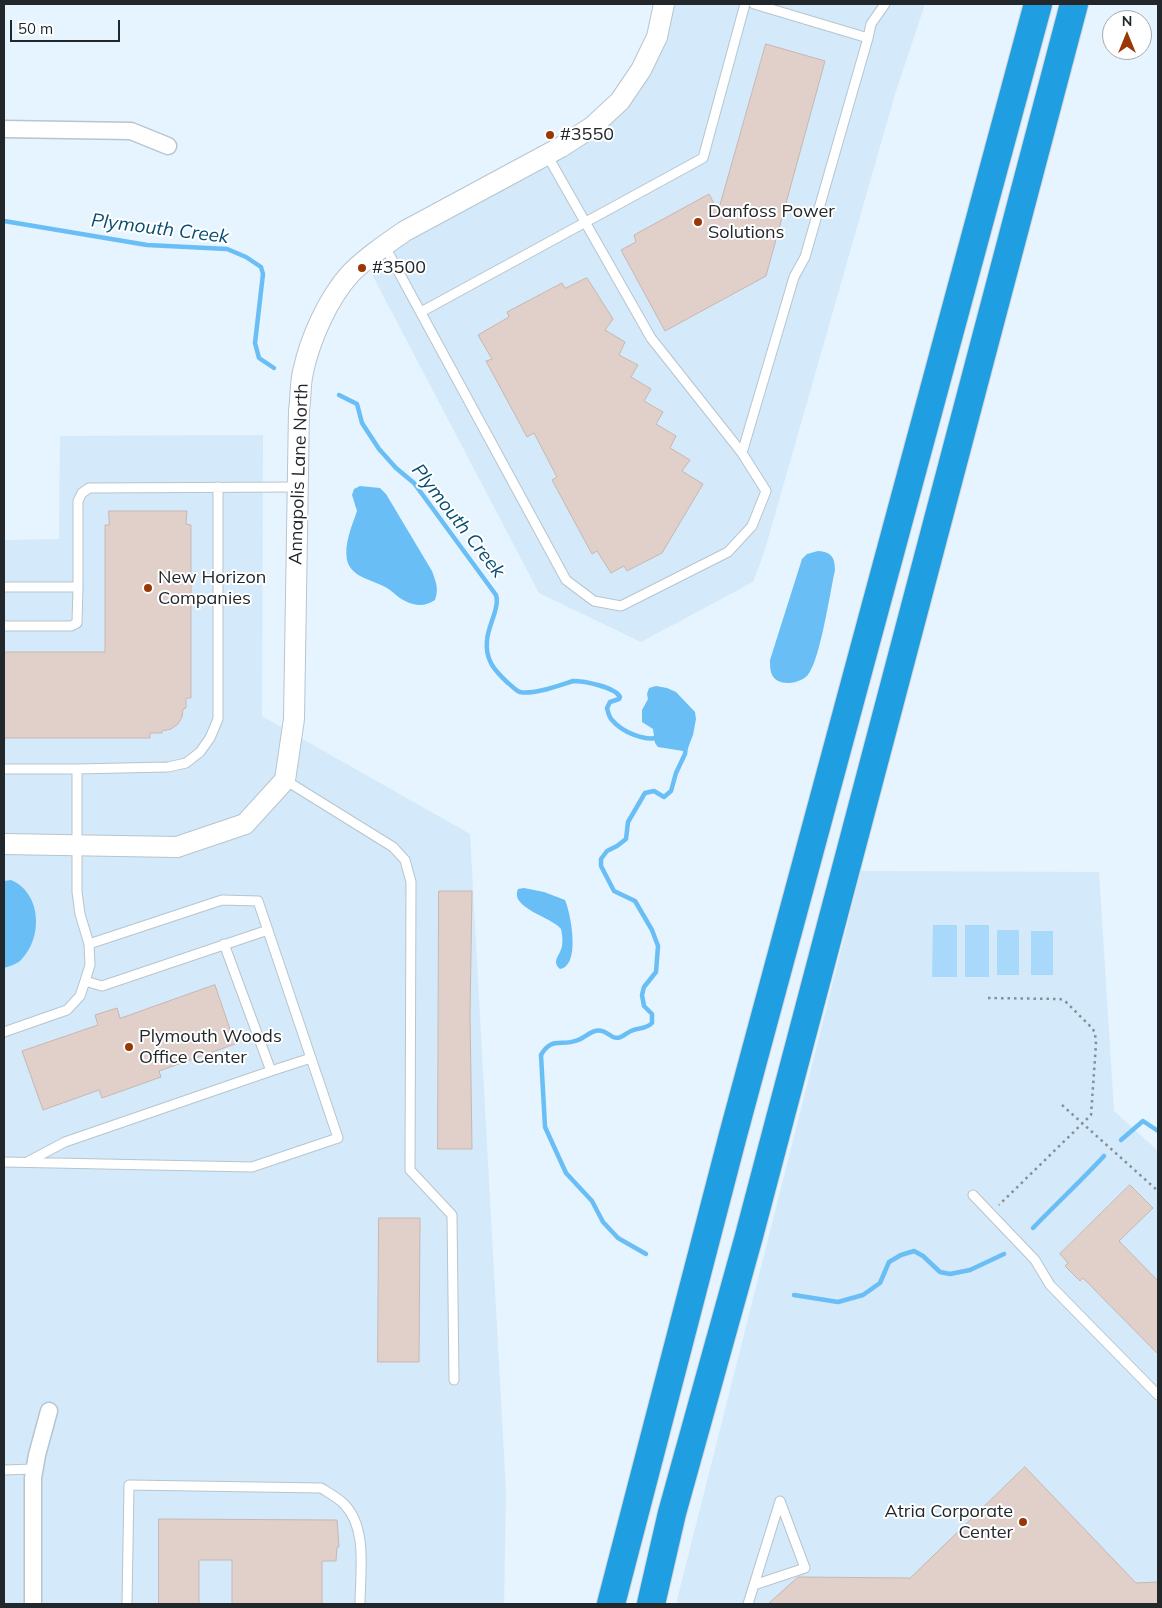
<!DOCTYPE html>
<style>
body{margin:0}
#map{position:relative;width:1162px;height:1608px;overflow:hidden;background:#e5f4fe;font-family:Mulish,sans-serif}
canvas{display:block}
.frame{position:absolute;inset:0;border:5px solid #22272b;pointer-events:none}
.north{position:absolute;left:1102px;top:10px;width:50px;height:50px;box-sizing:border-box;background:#fff;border:1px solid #a7a9aa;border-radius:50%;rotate:0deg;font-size:14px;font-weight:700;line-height:20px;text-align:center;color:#22272b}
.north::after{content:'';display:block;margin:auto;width:18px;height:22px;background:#9b3605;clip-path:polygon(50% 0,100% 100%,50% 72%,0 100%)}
.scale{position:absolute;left:10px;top:20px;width:110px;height:22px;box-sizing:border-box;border:2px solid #22272b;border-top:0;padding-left:6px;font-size:15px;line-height:18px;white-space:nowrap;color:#22272b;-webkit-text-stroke:4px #fff;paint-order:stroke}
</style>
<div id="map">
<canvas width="1162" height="1608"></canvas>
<div class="frame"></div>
<div class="north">N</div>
<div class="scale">50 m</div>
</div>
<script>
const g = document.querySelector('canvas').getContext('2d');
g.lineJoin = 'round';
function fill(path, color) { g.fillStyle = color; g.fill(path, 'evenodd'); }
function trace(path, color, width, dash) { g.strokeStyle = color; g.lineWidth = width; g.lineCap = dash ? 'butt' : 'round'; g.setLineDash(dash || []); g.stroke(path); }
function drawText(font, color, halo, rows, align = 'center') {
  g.font = font + ' Mulish,sans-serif'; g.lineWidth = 4; g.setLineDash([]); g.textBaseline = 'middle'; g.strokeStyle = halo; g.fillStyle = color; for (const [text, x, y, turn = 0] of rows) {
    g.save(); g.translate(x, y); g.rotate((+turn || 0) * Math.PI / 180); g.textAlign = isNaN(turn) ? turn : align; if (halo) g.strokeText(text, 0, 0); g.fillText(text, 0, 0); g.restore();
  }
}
const built = new Path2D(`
 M 664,4 L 925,4 L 895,94 L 764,553 L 753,582 L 641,642 L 539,593 L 365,261 L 620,101 Z
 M 263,435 L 262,716 L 470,834 L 506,1492 L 504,1604 L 4,1604 L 4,540 L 59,539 L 60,436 Z
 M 861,871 L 1099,872 L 1114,1111 L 1158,1151 L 1158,1604 L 676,1604 Z`);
const green = new Path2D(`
 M 933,925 L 957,925 L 957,977 L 932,977 Z
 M 965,925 L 989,925 L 989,977 L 965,977 Z
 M 997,930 L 1019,930 L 1019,975 L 997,975 Z
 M 1031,931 L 1053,931 L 1053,975 L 1031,975 Z`);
const water = new Path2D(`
 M 360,486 L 380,488 L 386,494 L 432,571 C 436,582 439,589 435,600 C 427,605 421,606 413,604 C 401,601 396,594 387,588 C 374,580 351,578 347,560 C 344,543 352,526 357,511 L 352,495 L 354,489 Z
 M 818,551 C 831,552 835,557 835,570 C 830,592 820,662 807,676 C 797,685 775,687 771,672 C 770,669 770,664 770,660 L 802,559 L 807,554 Z
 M 656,686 L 667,688 L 676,692 L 695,712 L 696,719 L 693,735 L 688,748 L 683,751 L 658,747 L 655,743 L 653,729 L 642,722 L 642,710 L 648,699 L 647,694 L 649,688 Z
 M 11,880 C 42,893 43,938 21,960 C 17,964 10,966 4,968 L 4,881 Z
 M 524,888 L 544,892 L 565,900 C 571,914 581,966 560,969 C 551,961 560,956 562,946 C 563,940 562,934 561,929 C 552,917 509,908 518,889 Z`);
const stream = new Path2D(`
 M 4,221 L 147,245 L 227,249 L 246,257 L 261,267 L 263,274 L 255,343 L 259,358 L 274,368
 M 339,395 L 357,404 L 362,423 L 379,449 L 396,468 L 414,483 L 496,595 C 500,607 488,626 487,640 C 485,660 494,670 508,683 C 512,686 516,691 520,692 C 534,695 560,685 573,681 C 584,681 615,687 620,697 L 619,699 L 610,702 L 607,708 C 608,712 609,717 612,720 C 622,732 645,742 660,737
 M 1121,1140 L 1143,1121 L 1158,1131
 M 1033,1228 C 1056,1204 1081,1181 1104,1156
 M 646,1254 L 618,1238 L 603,1222 L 592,1201 L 566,1173 L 545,1127 L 541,1055 C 552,1036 561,1047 578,1040 C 584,1038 590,1032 595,1031 C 603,1029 607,1034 613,1037 C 621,1040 624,1034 631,1031 C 638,1027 645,1030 652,1023 L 652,1014 L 644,1006 L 642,995 L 644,987 L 656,972 L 658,946 L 652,930 L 635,901 L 614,891 L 601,866 L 601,859 L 607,851 L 617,846 L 626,839 L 628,822 L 645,793 L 654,791 L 664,797 L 671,791 L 676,773 L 685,754 L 686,746
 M 794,1295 L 838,1302 L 863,1295 L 880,1283 L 889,1262 L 901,1255 L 914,1251 L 923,1256 L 940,1272 L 950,1274 L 970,1270 L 1004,1254`);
const building = new Path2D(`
 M 766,44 L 825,61 L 766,276 L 665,331 L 621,250 L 636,242 L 634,235 L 709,194 L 718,211 Z
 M 587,278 L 613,319 L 605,330 L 625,342 L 619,355 L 638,365 L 631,377 L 651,389 L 644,401 L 663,412 L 656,424 L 676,436 L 670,448 L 690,460 L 682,471 L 703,484 L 662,553 L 627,571 L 624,566 L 611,573 L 597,551 L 592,554 L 552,480 L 557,477 L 534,433 L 527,437 L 486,361 L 492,359 L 478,335 L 509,317 L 507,312 L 562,283 L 565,288 Z
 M 109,511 L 187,511 L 186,524 L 191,525 L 191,698 L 186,698 L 186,708 L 183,709 L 182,717 L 178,724 L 171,729 L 162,731 L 162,733 L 150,733 L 150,738 L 4,738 L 4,652 L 105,652 L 105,525 L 109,525 Z
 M 439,891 L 472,891 L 470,1014 L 472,1149 L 438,1149 Z
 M 215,985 L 235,1044 L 159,1071 L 161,1077 L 102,1098 L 99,1090 L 43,1110 L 22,1051 L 98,1025 L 95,1015 L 117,1008 L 120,1018 Z
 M 1130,1185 L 1153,1208 L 1119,1241 L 1158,1281 L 1158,1354 L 1083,1278 L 1080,1281 L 1065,1266 L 1068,1263 L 1060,1254 Z
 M 379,1218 L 420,1218 L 419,1362 L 378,1362 Z
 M 1025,1467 L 1136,1583 L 1158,1582 L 1158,1604 L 768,1604 L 798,1577 L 910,1578 Z
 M 159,1519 L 337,1520 L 339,1547 L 337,1547 L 336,1561 L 322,1561 L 322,1604 L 232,1604 L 232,1560 L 199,1560 L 199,1604 L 159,1604 Z`);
const path = new Path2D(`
 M 988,998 L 1060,999 L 1066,1002 L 1093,1029 L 1095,1034 L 1096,1044 L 1091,1115 L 999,1205
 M 1062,1105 L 1158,1191`);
const service = new Path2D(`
 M 754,4 L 868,38 L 871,24 L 885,4
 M 547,155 L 651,338 L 742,453
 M 384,245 L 566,580 L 594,601 L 621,606 L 728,552 L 752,526 L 766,491 L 742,453 L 794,277 L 805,257 L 868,38
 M 421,312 L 703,158 L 745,4
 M 4,587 L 78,587 L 78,501 L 82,493 L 89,488 L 298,487
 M 4,626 L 71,626 L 77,623 L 78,587
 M 4,769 L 77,769 L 77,892 L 80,914 L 89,944 L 222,900 L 258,901 L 338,1138 L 252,1167 L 4,1162
 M 77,769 L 168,767 L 186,763 L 200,752 L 210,738 L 218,719 L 218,487
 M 285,780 L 393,847 L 405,860 L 411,882 L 410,1170 L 452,1215 L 454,1380
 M 224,944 L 271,1071 L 311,1058
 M 85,981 L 102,986 L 268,930
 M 4,1032 L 67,1010 L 80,996 L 85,981 L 90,965 L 89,944
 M 29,1161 L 65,1142 L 271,1071
 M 973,1195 L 1035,1260 L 1050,1285 L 1158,1395
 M 4,1470 L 34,1469
 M 127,1604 L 129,1485 L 321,1488 C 329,1493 338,1498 344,1504 C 368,1528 360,1573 360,1604
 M 748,1604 L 780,1501 L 805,1568 L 754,1585`);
const minor = new Path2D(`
 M 4,129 L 131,131 L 168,146
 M 33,1604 L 33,1478 L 37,1455 L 49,1411`);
const tertiary = new Path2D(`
 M 4,844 L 177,847 L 245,824 L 285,780 L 294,719 L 299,410 C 301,398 300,384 303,372 C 310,339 328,298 351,273 C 367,257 386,244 405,231 L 561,147 L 592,127 L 620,101 L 641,70 L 657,37 L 664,4`);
const motorway = new Path2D(`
 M 611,1604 L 733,1135 L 1038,4
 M 651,1604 L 672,1513 L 749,1236 L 1074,4`);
const markers = [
 [550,135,5,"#9b3605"],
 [698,222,5,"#9b3605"],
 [362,268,5,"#9b3605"],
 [148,588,5,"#9b3605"],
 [129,1047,5,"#9b3605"],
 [1023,1522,5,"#9b3605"]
];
const poiNames = [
 ["#3550",560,135],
 ["Danfoss Power",708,212],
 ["Solutions",708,233],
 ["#3500",372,268],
 ["New Horizon",158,578],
 ["Companies",158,599],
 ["Plymouth Woods",139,1037],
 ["Office Center",139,1058],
 ["Atria Corporate",1013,1512,"right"],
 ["Center",1013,1533,"right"]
];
const streetNames = [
 ["Annapolis Lane North",299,474,-88]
];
const waterNames = [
 ["Plymouth Creek",160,229,7],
 ["Plymouth Creek",458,521,52]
];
fill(built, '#d4e9f9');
fill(green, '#a8d9fb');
fill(water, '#69bef5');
trace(stream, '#69bef5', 4.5);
fill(building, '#e1d0ca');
trace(building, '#c8b7b1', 1);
trace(service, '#b6c5cf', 11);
trace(minor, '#b6c5cf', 19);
trace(tertiary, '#b6c5cf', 22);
trace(motorway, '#d3d4d5', 30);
trace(path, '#858f96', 2.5, [2.5, 4]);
trace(service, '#fff', 9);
trace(minor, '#fff', 16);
trace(tertiary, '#fff', 20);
trace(motorway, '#1f9fe2', 28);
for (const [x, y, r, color] of markers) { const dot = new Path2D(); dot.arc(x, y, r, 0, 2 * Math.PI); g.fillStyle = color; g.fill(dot); trace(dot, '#fff', 2); }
drawText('18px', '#22272b', '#fff', poiNames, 'left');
drawText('18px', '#22272b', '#fff', streetNames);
drawText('italic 19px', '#084e72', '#fff', waterNames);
</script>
